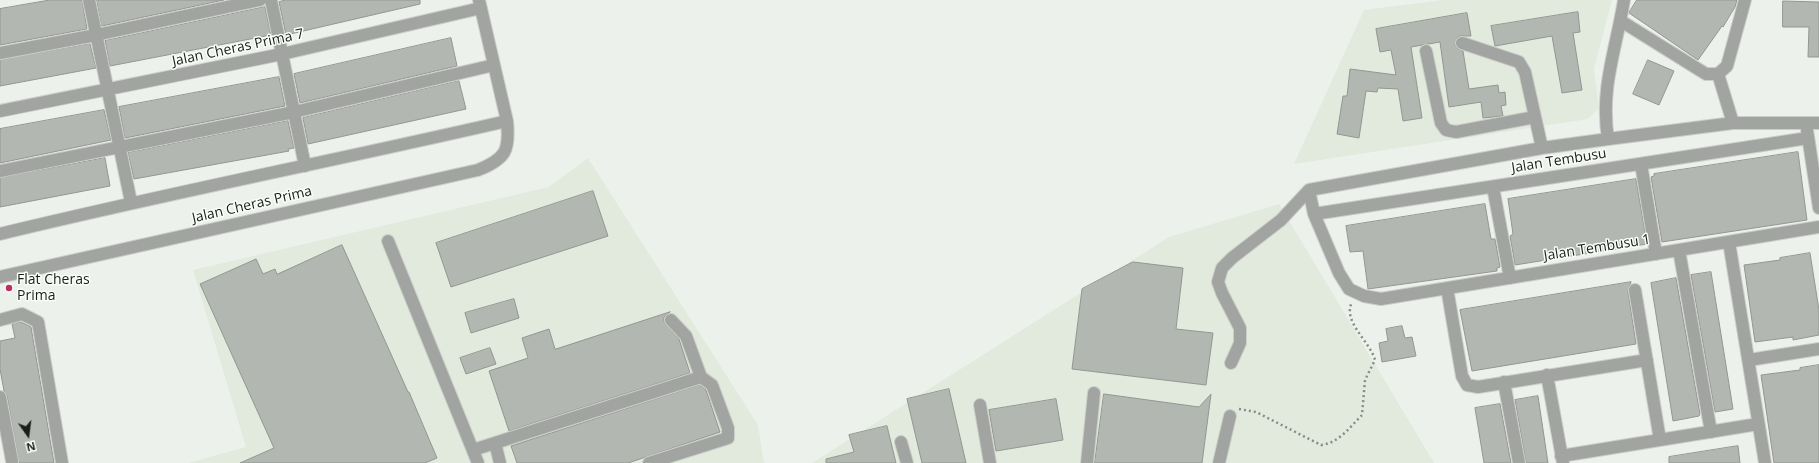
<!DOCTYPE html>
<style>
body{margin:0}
#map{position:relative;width:1819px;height:463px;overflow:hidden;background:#edf1eb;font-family:"Open Sans",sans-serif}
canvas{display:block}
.north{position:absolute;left:8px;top:415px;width:40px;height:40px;-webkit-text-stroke:3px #fafef8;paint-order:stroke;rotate:166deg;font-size:11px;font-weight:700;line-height:16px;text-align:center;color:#1b1d1b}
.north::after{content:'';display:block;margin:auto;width:14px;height:18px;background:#1b1d1b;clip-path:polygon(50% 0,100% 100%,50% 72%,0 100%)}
</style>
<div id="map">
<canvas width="1819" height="463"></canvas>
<div class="north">N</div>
</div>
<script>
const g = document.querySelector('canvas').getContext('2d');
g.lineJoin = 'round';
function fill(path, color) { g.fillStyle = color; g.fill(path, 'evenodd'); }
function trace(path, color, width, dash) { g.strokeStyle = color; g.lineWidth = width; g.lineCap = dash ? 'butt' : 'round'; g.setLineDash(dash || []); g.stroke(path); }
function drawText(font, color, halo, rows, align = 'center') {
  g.font = font + ' "Open Sans",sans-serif'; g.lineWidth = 3; g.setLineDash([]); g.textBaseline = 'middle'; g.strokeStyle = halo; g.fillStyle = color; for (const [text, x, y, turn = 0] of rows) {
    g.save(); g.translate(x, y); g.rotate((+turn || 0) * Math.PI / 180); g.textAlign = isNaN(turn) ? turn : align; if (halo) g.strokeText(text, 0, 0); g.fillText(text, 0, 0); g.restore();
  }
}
const built = new Path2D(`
 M 1443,0 L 1612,0 L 1594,69 L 1599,108 L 1588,119 L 1294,164 L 1364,10 Z
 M 588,158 L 758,425 L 764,463 L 188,463 L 246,447 L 193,270 L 549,187 Z
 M 1279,204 L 1434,463 L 812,463 L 1169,237 Z`);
const building = new Path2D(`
 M 50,0 L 82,0 L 87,29 L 0,45 L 0,9 Z
 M 97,0 L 224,0 L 102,26 Z
 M 286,0 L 420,0 L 420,4 L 286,35 L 279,2 Z
 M 1637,0 L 1737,0 L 1735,7 L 1723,27 L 1722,26 L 1698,60 L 1629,13 Z
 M 1783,1 L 1819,2 L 1819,57 L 1808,57 L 1809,27 L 1783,27 Z
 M 265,7 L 271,35 L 110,66 L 105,41 Z
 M 1578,12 L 1580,32 L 1573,33 L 1582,90 L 1562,93 L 1552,36 L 1495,46 L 1491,26 Z
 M 1467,13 L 1471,36 L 1460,36 L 1457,38 L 1455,44 L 1457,48 L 1463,51 L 1469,89 L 1498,85 L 1499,93 L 1505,92 L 1506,105 L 1501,106 L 1503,116 L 1483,118 L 1481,102 L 1449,107 L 1440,42 L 1411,47 L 1422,118 L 1403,121 L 1398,89 L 1378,88 L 1377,92 L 1366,91 L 1359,138 L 1337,134 L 1343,96 L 1347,96 L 1350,69 L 1396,75 L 1391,50 L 1380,52 L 1376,29 Z
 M 451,38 L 457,66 L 300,103 L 294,74 Z
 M 90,44 L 96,68 L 0,86 L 0,60 Z
 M 1648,60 L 1674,71 L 1659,105 L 1633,94 Z
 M 279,77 L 285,106 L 125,138 L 119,107 Z
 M 459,81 L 466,109 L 308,144 L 303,118 Z
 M 104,110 L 111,140 L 0,163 L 0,129 Z
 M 288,121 L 294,148 L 288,149 L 289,151 L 134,179 L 128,153 Z
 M 1798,152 L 1807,220 L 1662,242 L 1651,177 L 1654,176 L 1654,174 Z
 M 105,158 L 110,186 L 0,207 L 0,178 Z
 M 1636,179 L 1647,244 L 1515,265 L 1510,236 L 1513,234 L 1508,199 Z
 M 593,191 L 608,236 L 451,287 L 436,243 Z
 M 1485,204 L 1491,239 L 1495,239 L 1500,267 L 1497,268 L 1497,271 L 1368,289 L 1363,251 L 1350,252 L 1346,226 Z
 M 342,245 L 408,392 L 409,392 L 437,458 L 425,463 L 240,463 L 274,448 L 200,284 L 256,259 L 263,274 L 275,269 L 277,274 Z
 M 1810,253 L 1819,310 L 1819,335 L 1793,340 L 1793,337 L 1755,342 L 1744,265 L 1780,260 L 1780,258 Z
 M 1133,262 L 1183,268 L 1176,329 L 1213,333 L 1206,385 L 1072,369 L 1082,289 Z
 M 1711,272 L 1733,409 L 1715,412 L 1691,275 Z
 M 1676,278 L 1700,414 L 1699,416 L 1673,421 L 1651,283 Z
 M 1631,282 L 1628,291 L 1636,344 L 1472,371 L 1460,310 Z
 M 514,299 L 519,318 L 471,333 L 465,313 Z
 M 670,312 L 664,317 L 664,322 L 679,339 L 690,373 L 509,431 L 489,371 L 528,358 L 522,338 L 549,329 L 555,349 Z
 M 21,322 L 31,327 L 54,463 L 19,463 L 7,396 L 4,391 L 0,369 L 0,341 L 15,338 L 12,324 Z
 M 1402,326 L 1405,338 L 1412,337 L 1416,356 L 1382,362 L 1379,343 L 1388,341 L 1386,329 Z
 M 490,348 L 496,364 L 466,374 L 460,358 Z
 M 1819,365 L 1819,463 L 1774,463 L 1761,375 L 1800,370 L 1800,368 Z
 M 700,385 L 706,390 L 720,432 L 628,463 L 517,463 L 511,446 L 514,445 Z
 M 949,389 L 966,463 L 922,463 L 907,399 Z
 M 1104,394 L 1199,407 L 1211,394 L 1202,463 L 1095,463 Z
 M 1538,396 L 1548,463 L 1526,463 L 1515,400 Z
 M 1056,399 L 1063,440 L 996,451 L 989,410 Z
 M 1500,404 L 1511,463 L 1484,463 L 1475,408 Z
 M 887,426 L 896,463 L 826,463 L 826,459 L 854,452 L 849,435 Z
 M 1738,446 L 1740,463 L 1669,463 L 1669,457 Z`);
const path = new Path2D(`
 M 1239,409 L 1256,412 L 1321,445 C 1339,443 1350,427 1362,415 L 1365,380 L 1375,360 C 1370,341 1342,322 1352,302`);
const minor = new Path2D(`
 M 89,0 L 131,202
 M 271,0 L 305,166
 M 1621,21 L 1706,74 L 1718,74
 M 1462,43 L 1519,62 L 1525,72 L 1542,148
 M 1426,51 L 1441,123 L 1446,130 L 1456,132 L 1535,117
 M 0,53 L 96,35 L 260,0
 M 1718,74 L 1727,66 L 1745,0
 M 1718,74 L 1733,123
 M 0,111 L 282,54 L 481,8
 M 1807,130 L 1819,208
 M 1608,139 C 1600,88 1616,50 1624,0
 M 1641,164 L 1656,254
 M 0,171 L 294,112 L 494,65
 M 1493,187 L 1510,278
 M 1309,190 L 1314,214 L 1339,273 L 1349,289 L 1364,296 L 1381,299 L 1819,227
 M 1314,214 L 1808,138
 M 0,234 C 168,193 338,160 507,121
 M 388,241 L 478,463
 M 1729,242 L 1765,463
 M 1679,250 L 1711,432
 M 0,277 L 478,170 C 506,159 510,150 507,121 L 479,0
 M 1447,288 L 1462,376 L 1467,385 L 1478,387 L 1647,360
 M 1635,290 L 1660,440
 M 0,320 L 22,314 L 38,322 L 62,463
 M 1749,360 L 1819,349
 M 1231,363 L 1240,343 L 1240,328 L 1222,293 L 1218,282 L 1222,268 L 1232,258 L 1281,220 L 1309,190 L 1542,148 L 1608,139 L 1733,123 L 1819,123
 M 1547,375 L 1563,463
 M 1504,382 L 1519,463
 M 0,397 L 12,461
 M 980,405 L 990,463
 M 901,442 L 907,463
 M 495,443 L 500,463
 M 473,450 L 701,377
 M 1561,456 L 1758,424
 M 649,463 L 728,438 L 728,428 L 712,385 L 701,377 L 686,336 L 671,320
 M 1087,463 L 1094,393
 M 1219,463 L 1230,416`);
const markers = [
 [9,288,4,"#bb2f65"]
];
const streetNames = [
 ["Jalan Cheras Prima 7",238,48,-12],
 ["Jalan Tembusu",1559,161,-9],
 ["Jalan Cheras Prima",252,205,-13],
 ["Jalan Tembusu 1",1597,248,-9]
];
const poiNames = [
 ["Flat Cheras",17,280],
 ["Prima",17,296]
];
fill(built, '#e1eadd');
fill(building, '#b3b7b1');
trace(building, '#939791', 1);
trace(minor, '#cbcfca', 14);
trace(path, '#888b87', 2.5, [2, 3]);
trace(minor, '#a2a4a2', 12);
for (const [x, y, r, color] of markers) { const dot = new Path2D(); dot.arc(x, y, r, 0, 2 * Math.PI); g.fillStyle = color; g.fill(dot); trace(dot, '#fafef8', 1.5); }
drawText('14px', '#1b1d1b', '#fafef8', streetNames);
drawText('14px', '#1b1d1b', '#fafef8', poiNames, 'left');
</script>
